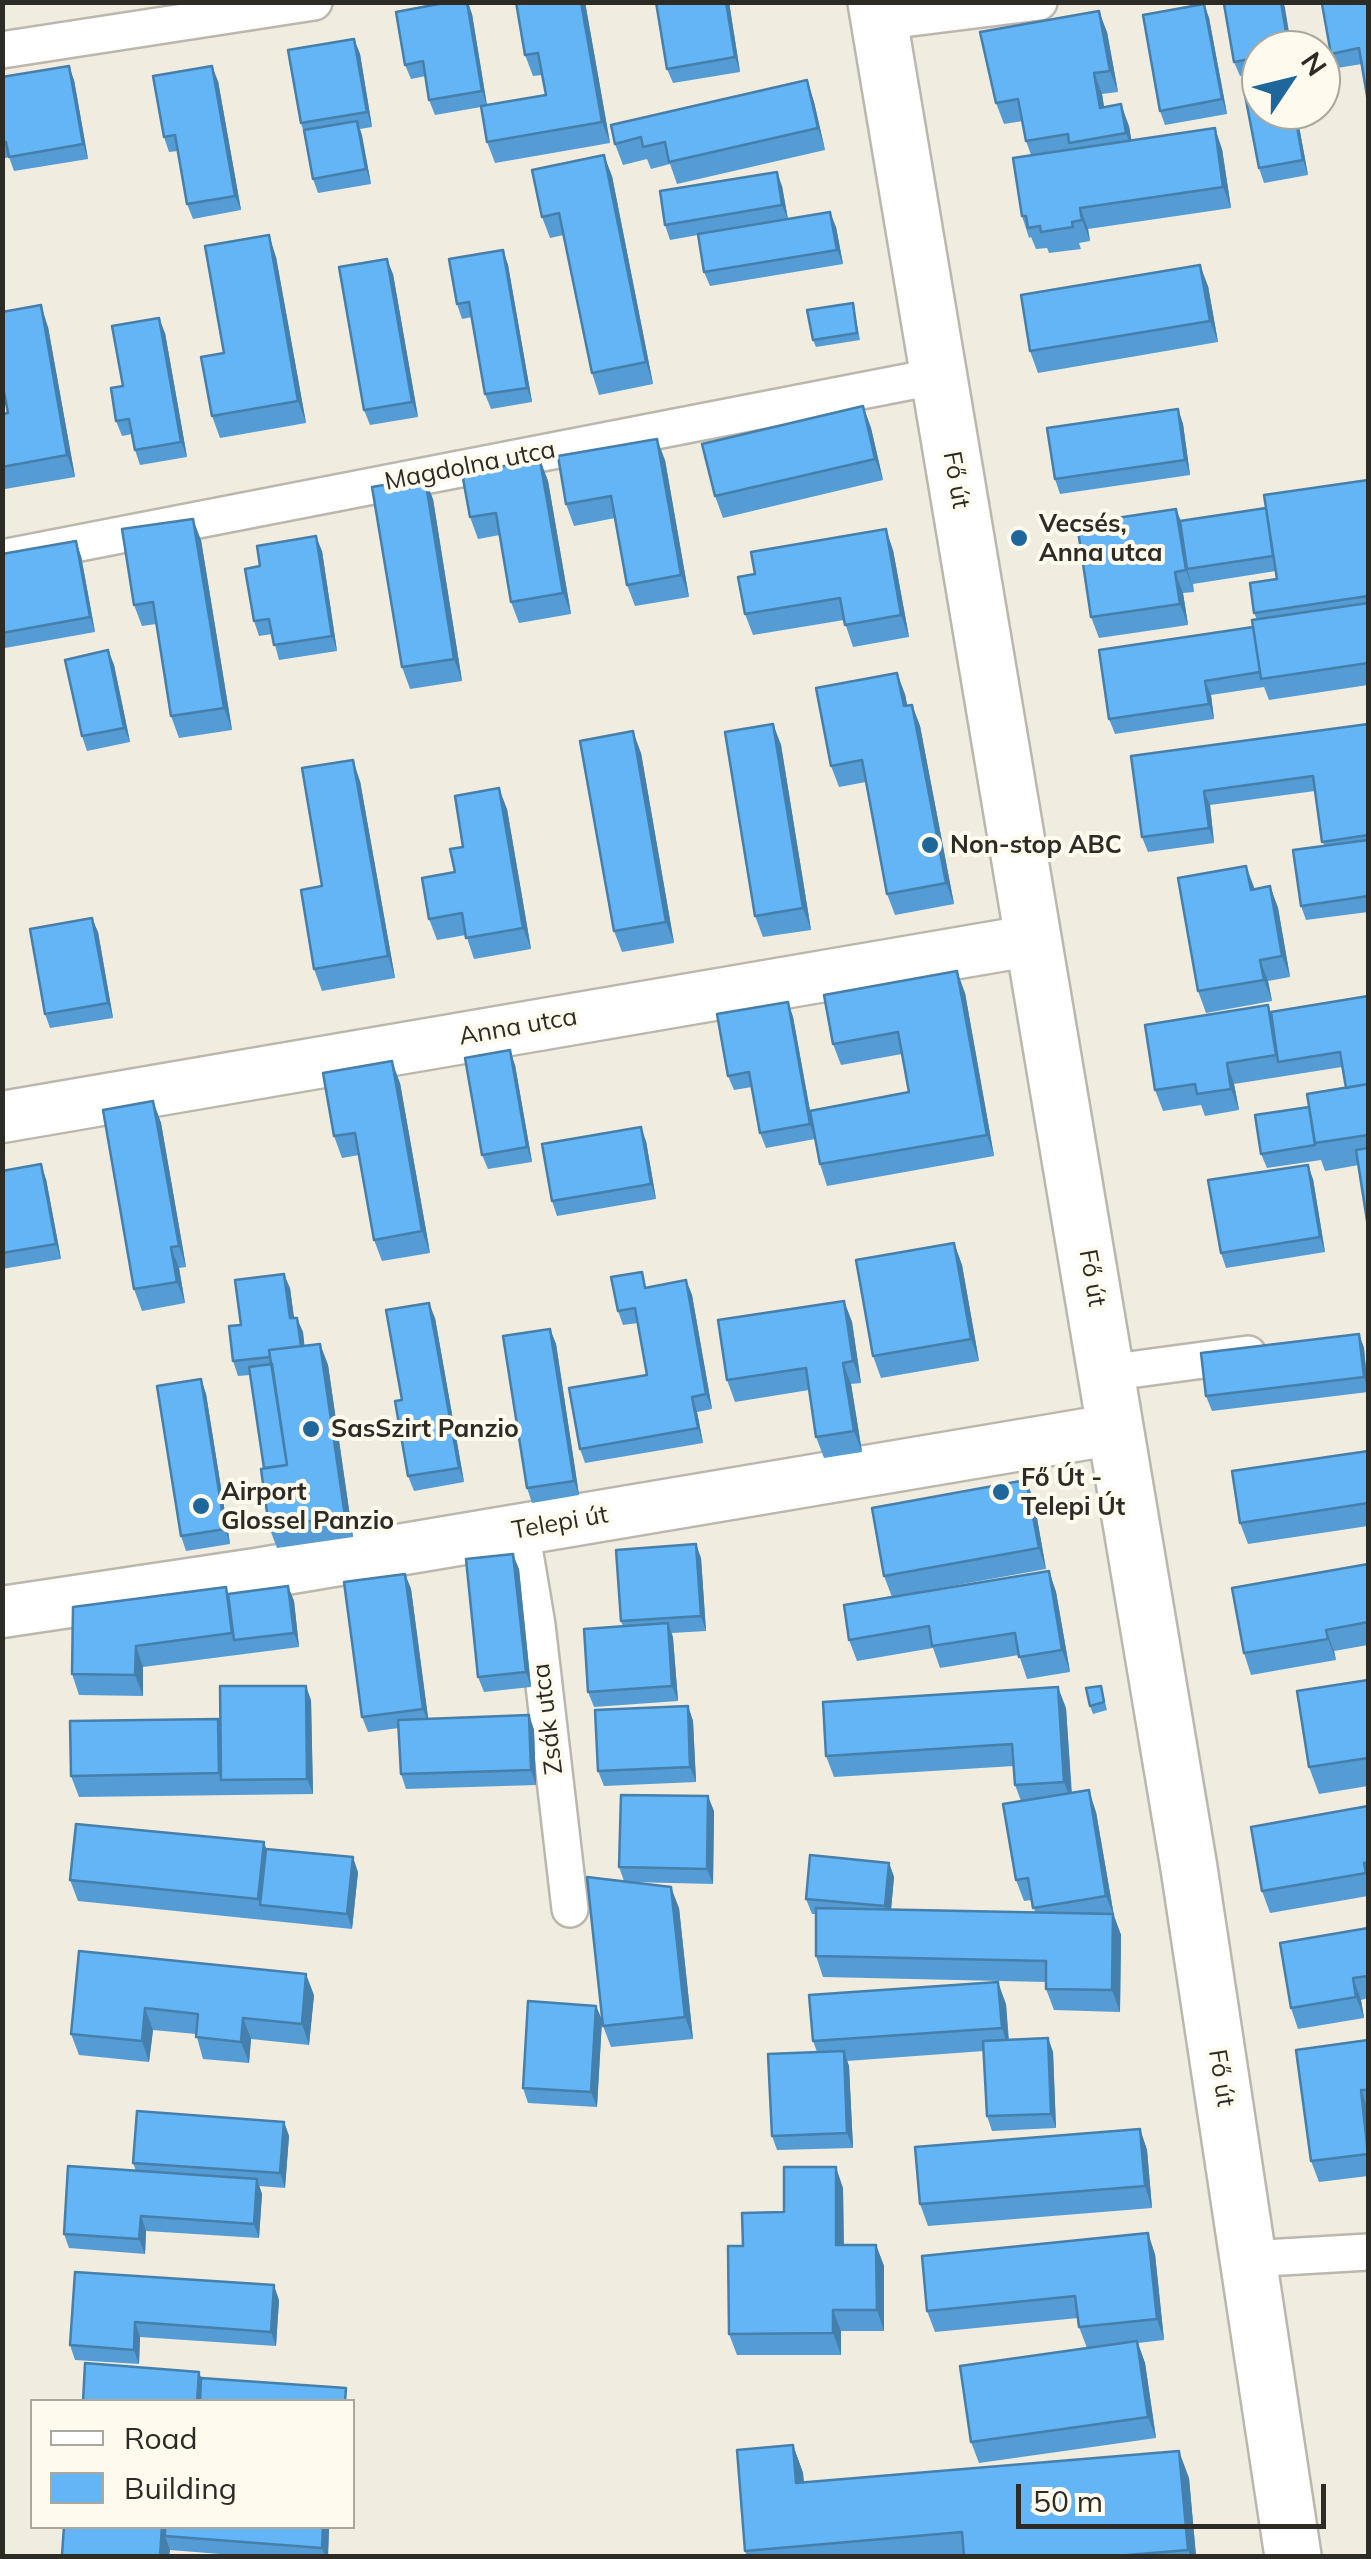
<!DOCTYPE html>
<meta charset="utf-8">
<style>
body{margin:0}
#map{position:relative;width:1371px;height:2559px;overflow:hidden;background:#f0ede0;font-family:Mulish,sans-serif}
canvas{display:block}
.frame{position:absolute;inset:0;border:5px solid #2c2b26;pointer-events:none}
.legend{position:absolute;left:30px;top:2399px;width:325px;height:130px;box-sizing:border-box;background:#fefaee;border:2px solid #aaa79e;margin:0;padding:12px 18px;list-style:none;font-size:30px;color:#2c2b26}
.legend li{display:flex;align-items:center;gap:20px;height:50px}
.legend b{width:50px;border:2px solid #aaa79e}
.north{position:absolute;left:1241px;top:30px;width:100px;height:100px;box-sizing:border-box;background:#fefaee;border:2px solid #aaa79e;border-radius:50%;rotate:55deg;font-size:28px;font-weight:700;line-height:40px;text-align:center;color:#2c2b26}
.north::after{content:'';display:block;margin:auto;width:35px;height:45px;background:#1e679b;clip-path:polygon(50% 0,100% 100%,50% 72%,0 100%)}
.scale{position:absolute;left:1016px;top:2484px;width:310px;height:45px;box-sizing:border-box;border:5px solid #2c2b26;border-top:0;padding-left:12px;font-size:30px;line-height:35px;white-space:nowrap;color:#2c2b26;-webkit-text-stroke:8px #fefaee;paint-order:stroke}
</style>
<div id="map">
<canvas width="1371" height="2559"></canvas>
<div class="frame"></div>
<ul class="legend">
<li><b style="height:12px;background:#fff"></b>Road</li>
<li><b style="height:28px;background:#63b5f6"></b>Building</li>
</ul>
<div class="north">N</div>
<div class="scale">50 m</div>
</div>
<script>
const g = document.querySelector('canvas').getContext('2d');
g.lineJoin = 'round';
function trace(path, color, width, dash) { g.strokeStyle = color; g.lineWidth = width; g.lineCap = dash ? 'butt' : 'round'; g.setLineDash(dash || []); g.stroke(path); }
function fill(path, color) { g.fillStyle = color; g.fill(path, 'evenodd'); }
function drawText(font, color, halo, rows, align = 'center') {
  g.font = font + ' Mulish,sans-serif'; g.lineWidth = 8; g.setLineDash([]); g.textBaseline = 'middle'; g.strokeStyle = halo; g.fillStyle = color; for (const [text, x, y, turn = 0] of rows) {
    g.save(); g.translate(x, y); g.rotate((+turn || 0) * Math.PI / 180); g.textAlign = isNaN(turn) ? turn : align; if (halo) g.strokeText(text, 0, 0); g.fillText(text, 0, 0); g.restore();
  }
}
const path = new Path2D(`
 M 249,1519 L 273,1516`);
const street = new Path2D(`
 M 879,22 L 1039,2
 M 2,50 L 314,2
 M 2,558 L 938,376
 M 1107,1373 L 1248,1354
 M 521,1530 L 537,1625 L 570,1909
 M 1248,2259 L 1368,2252`);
const secondary = new Path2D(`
 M 2,1117 L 1034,940
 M 2,1612 L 256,1574 L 1116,1429`);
const primary = new Path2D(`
 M 876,2 L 1189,1868 L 1293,2556`);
const wall = new Path2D(`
 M 585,2 L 610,143 L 495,163 L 487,142 L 481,107 L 435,115 L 429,100 L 426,76 L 411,79 L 405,65 L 472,14 L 487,105 L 546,95 L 542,75 L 533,76 L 525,55 Z
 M 729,2 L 740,72 L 673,83 L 667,69 Z
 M 1230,2 L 1283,2 L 1285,8 L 1261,50 L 1261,72 L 1240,76 L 1234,62 Z
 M 1368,2 L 1362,64 L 1337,68 L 1331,54 Z
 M 1204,4 L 1209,18 L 1227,114 L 1165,125 L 1160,111 Z
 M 1107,32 L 1118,92 L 1102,94 L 1104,108 L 1129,126 L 1131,140 L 1222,149 L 1231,208 L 1088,229 L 1090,241 L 1079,243 L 1081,249 L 1049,253 L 1047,248 L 1036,249 L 1031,237 L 1029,238 L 1022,216 L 1031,155 L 1026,141 L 1023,121 L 1004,124 L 996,103 Z
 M 354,39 L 360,54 L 372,127 L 360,129 L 371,184 L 318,193 L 313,179 L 304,133 L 301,123 Z
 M 2,77 L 74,80 L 88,159 L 14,171 L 9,157 L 2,159 Z
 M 807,80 L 814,102 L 825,150 L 677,184 L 670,164 L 651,169 L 647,159 L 623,165 L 615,144 Z
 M 218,81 L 241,210 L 193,219 L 187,204 L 178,151 L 169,152 L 164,137 Z
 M 1261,110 L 1296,110 L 1308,175 L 1264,183 L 1259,168 Z
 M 612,176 L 653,384 L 599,395 L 592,373 L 564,235 L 550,238 L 542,217 Z
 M 782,186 L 788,219 L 836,227 L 843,264 L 710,286 L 704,272 L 698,235 L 670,240 L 665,225 Z
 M 503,250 L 508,265 L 532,402 L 491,409 L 485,394 L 472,317 L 462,319 L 457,304 Z
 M 276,257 L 306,423 L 220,438 L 212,416 L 224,353 Z
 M 393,274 L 418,417 L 370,425 L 364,410 Z
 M 1208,286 L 1218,342 L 1038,373 L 1030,351 Z
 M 853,303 L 860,340 L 816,347 L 813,340 Z
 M 48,327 L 75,477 L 5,489 L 2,481 L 2,414 L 8,413 Z
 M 165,333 L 187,457 L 140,465 L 135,450 L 132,434 L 122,436 L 116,421 L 123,386 Z
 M 863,406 L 871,428 L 883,480 L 723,518 L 715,496 Z
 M 1178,409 L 1183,424 L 1190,475 L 1060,494 L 1055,479 Z
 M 540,460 L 548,481 L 571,614 L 519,623 L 511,602 L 500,535 L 478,539 L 470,517 Z
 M 665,460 L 689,597 L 635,606 L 627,585 L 615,518 L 574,526 L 566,504 Z
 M 1368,480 L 1368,685 L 1269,700 L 1264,687 L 1211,695 L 1214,719 L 1115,734 L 1109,719 L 1253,627 L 1257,620 L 1254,613 L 1277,579 L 1276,571 L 1193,584 L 1194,592 L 1183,593 L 1188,625 L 1099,638 L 1091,617 L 1176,509 L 1181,521 L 1266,508 Z
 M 433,499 L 462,681 L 410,689 L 402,667 Z
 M 201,540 L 232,730 L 179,738 L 171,716 L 156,624 L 142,626 L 134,605 Z
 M 893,550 L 909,637 L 853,647 L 844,620 L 753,635 L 745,614 Z
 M 322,551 L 337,651 L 279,660 L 272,634 L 259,636 L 254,621 L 260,566 Z
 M 2,554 L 81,556 L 95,632 L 5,648 L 2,642 Z
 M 108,650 L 114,665 L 130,742 L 87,751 L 82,736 Z
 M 905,694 L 907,706 L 912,705 L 920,726 L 954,904 L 895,915 L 887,894 L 866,782 L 839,787 L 831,766 Z
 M 773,724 L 781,745 L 811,930 L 763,937 L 755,916 Z
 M 1368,724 L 1368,912 L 1306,920 L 1301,906 L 1324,846 L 1315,791 L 1210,805 L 1214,843 L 1148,852 L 1142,837 L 1131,756 Z
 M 641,753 L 674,943 L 622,952 L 614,931 Z
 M 360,781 L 395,978 L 322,991 L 314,969 L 322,886 Z
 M 507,809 L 531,949 L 474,959 L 466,935 L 437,940 L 429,919 L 455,872 L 463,847 Z
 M 1270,886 L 1278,908 L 1290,977 L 1268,981 L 1272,1001 L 1206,1013 L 1198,991 L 1255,889 Z
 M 98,932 L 113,1018 L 50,1028 L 45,1014 Z
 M 965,993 L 994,1156 L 827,1186 L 820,1164 L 815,1139 L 766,1148 L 760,1133 L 752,1087 L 734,1090 L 728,1076 L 788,1002 L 793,1017 L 810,1110 L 909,1092 L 902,1054 L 841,1065 L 833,1044 Z
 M 1368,996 L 1368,1228 L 1359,1165 L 1325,1171 L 1321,1160 L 1267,1168 L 1261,1154 L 1309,1107 L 1346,1088 L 1342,1067 L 1234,1084 L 1239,1110 L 1205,1116 L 1201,1105 L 1163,1111 L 1155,1090 L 1271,1012 Z
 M 515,1065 L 532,1162 L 488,1169 L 482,1155 Z
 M 400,1083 L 430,1253 L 382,1261 L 374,1240 L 359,1155 L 342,1158 L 334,1136 Z
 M 153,1101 L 161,1123 L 186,1267 L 179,1268 L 185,1303 L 142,1311 L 134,1289 Z
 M 646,1141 L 656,1199 L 557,1216 L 552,1201 Z
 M 2,1171 L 46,1179 L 61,1259 L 2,1269 Z
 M 1313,1179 L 1325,1252 L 1226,1268 L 1221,1253 Z
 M 954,1243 L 962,1265 L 979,1361 L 881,1378 L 873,1356 Z
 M 686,1280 L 692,1295 L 712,1409 L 697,1412 L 703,1443 L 585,1463 L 580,1449 L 647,1375 L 638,1323 L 623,1325 L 618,1311 L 648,1287 Z
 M 290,1288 L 294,1318 L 303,1332 L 304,1346 L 320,1344 L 328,1365 L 353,1537 L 277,1548 L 269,1527 L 264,1468 L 250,1375 L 238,1376 L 233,1361 L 241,1325 Z
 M 844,1301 L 852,1322 L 861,1383 L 851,1384 L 862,1452 L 824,1458 L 816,1437 L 809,1390 L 735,1402 L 727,1380 Z
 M 435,1318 L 464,1482 L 414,1491 L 408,1476 L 402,1400 Z
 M 550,1329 L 556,1344 L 579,1495 L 532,1503 L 527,1488 Z
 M 1359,1334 L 1364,1348 L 1368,1392 L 1212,1411 L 1206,1396 Z
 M 201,1379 L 206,1394 L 230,1544 L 186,1551 L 181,1536 Z
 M 1368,1451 L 1368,1526 L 1248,1544 L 1240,1523 Z
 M 1026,1480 L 1034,1501 L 1046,1569 L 902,1595 L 1049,1571 L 1056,1592 L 1070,1672 L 1027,1679 L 1019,1655 L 940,1668 L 933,1648 L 857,1661 L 849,1640 L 892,1597 L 884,1576 Z
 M 701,1558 L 706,1631 L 672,1633 L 673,1638 L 678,1701 L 594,1707 L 588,1692 L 623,1626 L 621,1621 Z
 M 1368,1564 L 1368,1645 L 1334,1651 L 1336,1660 L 1251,1675 L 1244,1653 Z
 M 519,1569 L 531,1687 L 484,1692 L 478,1677 Z
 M 405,1574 L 411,1589 L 428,1719 L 529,1715 L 534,1730 L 536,1785 L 406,1789 L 401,1774 L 399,1728 L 368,1732 L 362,1717 Z
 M 288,1586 L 294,1601 L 299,1647 L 143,1667 L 143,1696 L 79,1695 L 72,1674 L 226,1587 L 228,1594 Z
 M 1368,1680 L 1368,1786 L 1319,1794 L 1309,1767 Z
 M 1101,1686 L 1107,1710 L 1093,1714 L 1090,1706 Z
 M 311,1700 L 313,1794 L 79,1797 L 71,1776 L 220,1726 Z
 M 688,1706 L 693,1721 L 696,1782 L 604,1786 L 598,1771 Z
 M 1066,1708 L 1072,1793 L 1096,1812 L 1114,1916 L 1121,1935 L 1120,2012 L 1054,2010 L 1046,1989 L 1046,1982 L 823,1977 L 816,1956 L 816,1914 L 812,1914 L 806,1899 L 889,1863 L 894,1877 L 891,1909 L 1035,1912 L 1032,1900 L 1024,1901 L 1016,1880 L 1021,1801 L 1015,1785 L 1014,1766 L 834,1777 L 826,1756 Z
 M 1368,1806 L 1368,1896 L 1270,1913 L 1262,1891 Z
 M 714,1811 L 713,1884 L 631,1882 L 679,1908 L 693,2039 L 611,2047 L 603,2026 L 624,1881 L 619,1867 Z
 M 264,1842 L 266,1849 L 358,1872 L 352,1929 L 78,1901 L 70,1880 Z
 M 1368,1928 L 1368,1998 L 1361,2000 L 1364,2018 L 1298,2029 L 1291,2008 Z
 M 79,1951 L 314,1995 L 309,2045 L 251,2039 L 249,2063 L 203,2059 L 196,2034 L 153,2030 L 149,2062 L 79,2055 L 71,2034 Z
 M 1006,2004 L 1009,2040 L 1048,2038 L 1053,2052 L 1056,2128 L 992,2131 L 987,2116 L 984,2051 L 847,2061 L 849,2066 L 853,2148 L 777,2150 L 772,2136 L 817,2052 L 813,2041 Z
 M 596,2006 L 602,2020 L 597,2107 L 528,2103 L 523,2088 Z
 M 1368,2040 L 1368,2176 L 1319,2182 L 1311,2161 Z
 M 284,2122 L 289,2136 L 285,2188 L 259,2186 L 262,2194 L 259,2238 L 146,2231 L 145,2254 L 69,2248 L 64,2234 L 136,2171 L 133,2163 Z
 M 1140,2129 L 1147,2150 L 1152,2208 L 928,2226 L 920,2204 Z
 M 843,2188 L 844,2245 L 876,2245 L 884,2266 L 884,2331 L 841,2331 L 841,2355 L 737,2355 L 729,2334 L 743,2246 L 784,2212 Z
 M 1155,2254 L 1164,2340 L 1138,2343 L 1145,2363 L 1156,2438 L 979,2463 L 971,2442 L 1087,2348 L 1079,2327 L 1078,2318 L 935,2332 L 927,2311 Z
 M 75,2272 L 279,2300 L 276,2346 L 140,2337 L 139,2364 L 75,2360 L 70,2345 Z
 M 793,2445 L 803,2473 L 804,2483 L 1189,2478 L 1196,2556 L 747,2556 L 745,2551 Z
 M 64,2526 L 329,2529 L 328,2556 L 245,2556 L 170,2550 L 169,2556 L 63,2556 Z`);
const shadedWall = new Path2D(`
 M 468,2 L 472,14 L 487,106 L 482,91 Z
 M 581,2 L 585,2 L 610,143 L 602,122 Z
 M 726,2 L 729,2 L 740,72 L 735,57 Z
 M 1281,2 L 1283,2 L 1285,8 L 1292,50 L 1289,50 Z
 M 1204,4 L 1209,18 L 1227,114 L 1222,99 Z
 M 1099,11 L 1107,32 L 1118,92 L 1110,71 Z
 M 354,39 L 360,54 L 372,127 L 367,112 Z
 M 69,66 L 74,80 L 88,159 L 83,144 Z
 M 212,66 L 218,81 L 241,210 L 235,196 Z
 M 1094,73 L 1102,94 L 1108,130 L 1100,108 Z
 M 807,80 L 814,102 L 825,150 L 818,128 Z
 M 1121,104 L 1129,126 L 1134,155 L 1126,133 Z
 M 1294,110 L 1296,110 L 1308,175 L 1303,160 Z
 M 357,121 L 362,135 L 371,184 L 366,169 Z
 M 1215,128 L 1222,149 L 1231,208 L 1223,187 Z
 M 604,155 L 612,176 L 653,384 L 646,362 Z
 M 777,172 L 782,186 L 788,220 L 782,205 Z
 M 1080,208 L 1088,229 L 1090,241 L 1082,220 Z
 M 830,212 L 836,227 L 843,264 L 837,250 Z
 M 269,235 L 276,257 L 306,423 L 298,401 Z
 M 503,250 L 508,265 L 532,402 L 527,388 Z
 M 387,259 L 393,274 L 418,417 L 412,402 Z
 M 1200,265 L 1208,286 L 1218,342 L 1210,321 Z
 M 41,305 L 48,327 L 75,477 L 67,455 Z
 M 159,318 L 165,333 L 187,457 L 181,442 Z
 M 863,406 L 871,428 L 883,480 L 875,459 Z
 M 1178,409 L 1183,424 L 1190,475 L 1185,460 Z
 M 657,439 L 665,460 L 689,597 L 681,575 Z
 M 540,460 L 548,481 L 571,614 L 563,593 Z
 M 425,478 L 433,499 L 462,681 L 454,659 Z
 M 1176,509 L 1184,530 L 1187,569 L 1194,592 L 1186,570 Z
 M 193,519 L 201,540 L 232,730 L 224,708 Z
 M 886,529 L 893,550 L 909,637 L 901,615 Z
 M 316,536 L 322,551 L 337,651 L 332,636 Z
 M 76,541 L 81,556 L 95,632 L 90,617 Z
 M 1175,572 L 1183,593 L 1188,625 L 1180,604 Z
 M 108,650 L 114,665 L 130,742 L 124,728 Z
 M 897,673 L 905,694 L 912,728 L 904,706 Z
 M 1205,681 L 1211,695 L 1214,719 L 1209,704 Z
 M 912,705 L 920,726 L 954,904 L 946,883 Z
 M 773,724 L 781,745 L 811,930 L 803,908 Z
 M 633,731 L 641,753 L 674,943 L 666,922 Z
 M 353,760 L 360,781 L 395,978 L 388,956 Z
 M 499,788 L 507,809 L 531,949 L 523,928 Z
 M 1204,791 L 1210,805 L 1214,843 L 1209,828 Z
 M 1246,866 L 1254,887 L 1258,911 L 1251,890 Z
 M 1270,886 L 1278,908 L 1290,977 L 1282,956 Z
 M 92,918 L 98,932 L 113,1018 L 108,1003 Z
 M 1260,960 L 1268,981 L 1272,1001 L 1264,980 Z
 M 957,971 L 965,993 L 994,1156 L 987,1135 Z
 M 788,1002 L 793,1017 L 815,1139 L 810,1124 Z
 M 510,1050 L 515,1065 L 532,1162 L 527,1147 Z
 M 392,1061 L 400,1083 L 430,1253 L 422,1231 Z
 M 1227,1063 L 1234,1084 L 1239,1110 L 1231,1089 Z
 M 153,1101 L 161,1123 L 186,1267 L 179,1246 Z
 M 641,1127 L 646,1141 L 656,1199 L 651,1184 Z
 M 41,1164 L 46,1179 L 61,1259 L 56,1244 Z
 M 1308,1165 L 1313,1179 L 1325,1252 L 1320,1237 Z
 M 954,1243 L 962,1265 L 979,1361 L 971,1339 Z
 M 171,1247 L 179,1268 L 185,1303 L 177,1282 Z
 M 284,1274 L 290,1288 L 296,1333 L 290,1318 Z
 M 686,1280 L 692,1295 L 712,1409 L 706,1394 Z
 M 844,1301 L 852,1322 L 861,1383 L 853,1361 Z
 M 429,1303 L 435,1318 L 464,1482 L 459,1468 Z
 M 297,1318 L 303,1332 L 307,1368 L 302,1354 Z
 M 550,1329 L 556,1344 L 579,1495 L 574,1481 Z
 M 1359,1334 L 1364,1348 L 1368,1390 L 1364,1377 Z
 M 320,1344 L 328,1365 L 353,1537 L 345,1516 Z
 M 843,1363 L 851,1384 L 862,1452 L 854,1431 Z
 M 201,1379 L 206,1394 L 230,1544 L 225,1529 Z
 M 692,1397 L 697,1412 L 703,1443 L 698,1428 Z
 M 1026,1480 L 1034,1501 L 1046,1569 L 1039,1548 Z
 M 696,1544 L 701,1558 L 706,1631 L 701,1616 Z
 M 513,1554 L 519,1569 L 531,1687 L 526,1672 Z
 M 1049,1571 L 1056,1592 L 1070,1672 L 1062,1650 Z
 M 405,1574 L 411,1589 L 429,1724 L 423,1709 Z
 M 288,1586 L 294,1601 L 299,1647 L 294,1633 Z
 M 668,1623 L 673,1638 L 678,1701 L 672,1686 Z
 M 1326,1630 L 1334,1651 L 1336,1660 L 1328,1639 Z
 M 136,1646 L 143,1667 L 143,1696 L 135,1675 Z
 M 306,1686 L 311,1700 L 313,1794 L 307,1779 Z
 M 1058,1687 L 1066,1708 L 1072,1803 L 1064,1782 Z
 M 688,1706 L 693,1721 L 696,1782 L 690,1767 Z
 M 529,1715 L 534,1730 L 536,1785 L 531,1770 Z
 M 218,1719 L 226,1741 L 221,1780 L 219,1773 Z
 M 1089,1790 L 1096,1812 L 1114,1916 L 1121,1935 L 1120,2012 L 1112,1990 L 1113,1914 L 1106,1896 Z
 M 708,1796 L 714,1811 L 713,1884 L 707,1869 Z
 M 264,1842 L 271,1864 L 260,1905 L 266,1920 L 258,1899 Z
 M 353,1857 L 358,1872 L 352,1929 L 347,1914 Z
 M 889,1863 L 894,1877 L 890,1921 L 885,1906 Z
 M 671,1887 L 679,1908 L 693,2039 L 685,2017 Z
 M 306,1974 L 314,1995 L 309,2045 L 302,2024 Z
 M 1353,1978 L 1361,2000 L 1364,2018 L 1356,1997 Z
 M 998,1982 L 1006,2004 L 1009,2049 L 1002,2028 Z
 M 596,2006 L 602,2020 L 597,2107 L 591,2092 Z
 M 145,2008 L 153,2030 L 149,2062 L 142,2041 Z
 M 243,2018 L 251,2039 L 249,2063 L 241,2042 Z
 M 1048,2038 L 1053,2052 L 1056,2128 L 1051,2114 Z
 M 844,2051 L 849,2066 L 853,2148 L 847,2133 Z
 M 1361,2090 L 1368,2110 L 1368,2147 Z
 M 284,2122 L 289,2136 L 285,2188 L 280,2173 Z
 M 1140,2129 L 1147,2150 L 1152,2208 L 1145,2186 Z
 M 836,2167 L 843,2188 L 844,2267 L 836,2245 Z
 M 257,2179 L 262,2194 L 259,2238 L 254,2224 Z
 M 141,2216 L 146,2231 L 145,2254 L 139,2239 Z
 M 1148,2233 L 1155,2254 L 1164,2340 L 1157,2319 Z
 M 876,2245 L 884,2266 L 884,2331 L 877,2310 Z
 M 274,2285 L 279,2300 L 276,2346 L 271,2332 Z
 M 833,2310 L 841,2331 L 841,2355 L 833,2333 Z
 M 135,2322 L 140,2337 L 139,2364 L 134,2350 Z
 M 1137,2341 L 1145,2363 L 1156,2438 L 1148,2417 Z
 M 199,2372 L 207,2393 L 206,2402 L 197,2402 Z
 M 793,2445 L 803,2473 L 806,2511 L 796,2483 Z
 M 1179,2451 L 1189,2478 L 1196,2556 L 1190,2556 L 1188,2550 Z
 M 162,2526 L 171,2526 L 165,2536 L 170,2550 L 169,2556 L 160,2556 Z
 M 323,2526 L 328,2526 L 329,2529 L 328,2556 L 325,2556 L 322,2548 Z`);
const building = new Path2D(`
 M 449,2 L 467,2 L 482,91 L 429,100 L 423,61 L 405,65 L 396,12 Z
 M 516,2 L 581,2 L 602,122 L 487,142 L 481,106 L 546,95 L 538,53 L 525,55 Z
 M 656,2 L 726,2 L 735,57 L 667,69 Z
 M 1230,2 L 1281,2 L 1289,50 L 1261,50 L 1261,57 L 1234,62 L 1224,4 Z
 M 1331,2 L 1368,2 L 1368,102 L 1359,48 L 1331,54 L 1322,4 Z
 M 1204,4 L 1222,99 L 1160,111 L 1143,15 Z
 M 1099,11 L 1110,71 L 1094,73 L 1100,108 L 1121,104 L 1126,133 L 1069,143 L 1068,134 L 1026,141 L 1018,99 L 996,103 L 980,32 Z
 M 354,39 L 367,112 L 301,123 L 288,50 Z
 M 69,66 L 83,144 L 9,157 L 6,142 L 2,143 L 2,77 Z
 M 212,66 L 235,196 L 187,204 L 175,135 L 164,137 L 153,76 Z
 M 807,80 L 818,128 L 669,162 L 665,142 L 643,147 L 641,137 L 615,144 L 611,125 Z
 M 1261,93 L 1261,110 L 1294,110 L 1303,160 L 1259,168 L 1245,95 Z
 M 357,121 L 366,169 L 313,179 L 304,130 Z
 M 1215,128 L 1223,187 L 1080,208 L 1082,220 L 1072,222 L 1073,227 L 1041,232 L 1040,226 L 1028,228 L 1026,216 L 1022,216 L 1013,158 Z
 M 604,155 L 646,362 L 592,373 L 559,213 L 542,217 L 532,170 Z
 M 777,172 L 782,205 L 665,225 L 660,191 Z
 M 830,212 L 837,250 L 704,272 L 698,234 Z
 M 269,235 L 298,401 L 212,416 L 201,357 L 224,353 L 205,246 Z
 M 503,250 L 527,388 L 485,394 L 469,302 L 457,304 L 449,259 Z
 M 387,259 L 412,402 L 364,410 L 339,267 Z
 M 1200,265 L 1210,321 L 1030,351 L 1021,295 Z
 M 853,303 L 857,333 L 813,340 L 807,310 Z
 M 41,305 L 67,455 L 2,467 L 2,414 L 8,413 L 2,382 L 2,312 Z
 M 159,318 L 181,442 L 135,450 L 129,419 L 116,421 L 111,388 L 123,386 L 112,326 Z
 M 863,406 L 875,459 L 715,496 L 702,444 Z
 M 1178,409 L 1185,460 L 1055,479 L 1047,428 Z
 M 657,439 L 681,575 L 627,585 L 611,496 L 566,504 L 558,456 Z
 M 540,460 L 563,593 L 511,602 L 496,513 L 470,517 L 462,473 Z
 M 425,478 L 454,659 L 402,667 L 372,487 Z
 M 1368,480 L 1368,596 L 1254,613 L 1250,583 L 1277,579 L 1264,495 Z
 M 1266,508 L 1273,556 L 1187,569 L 1180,521 Z
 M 1176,509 L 1186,570 L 1175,572 L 1180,604 L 1091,617 L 1077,524 Z
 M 193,519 L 224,708 L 171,716 L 153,602 L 134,605 L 122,529 Z
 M 886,529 L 901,615 L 845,625 L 840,598 L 745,614 L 738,577 L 755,574 L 751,552 Z
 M 316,536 L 332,636 L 274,645 L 269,619 L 254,621 L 245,569 L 260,566 L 257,546 Z
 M 76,541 L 90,617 L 2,633 L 2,554 Z
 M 1368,603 L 1368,663 L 1261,679 L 1252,620 Z
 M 1253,627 L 1260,672 L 1205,681 L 1209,704 L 1109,719 L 1099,650 Z
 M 108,650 L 124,728 L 82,736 L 65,660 Z
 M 897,673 L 904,706 L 912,705 L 946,883 L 887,894 L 862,760 L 831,766 L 816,688 Z
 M 773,724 L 803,908 L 755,916 L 725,732 Z
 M 1368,724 L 1368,835 L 1322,842 L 1313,776 L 1204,791 L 1209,828 L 1142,837 L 1131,756 Z
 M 633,731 L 666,922 L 614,931 L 580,741 Z
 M 353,760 L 388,956 L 314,969 L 301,890 L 322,886 L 302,768 Z
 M 499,788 L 523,928 L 466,938 L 462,913 L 429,919 L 422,878 L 455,872 L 450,849 L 463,847 L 455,796 Z
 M 1368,840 L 1368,896 L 1301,906 L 1293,850 Z
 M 1246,866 L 1251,890 L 1270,886 L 1282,956 L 1260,960 L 1264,980 L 1198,991 L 1178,878 Z
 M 92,918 L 108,1003 L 45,1014 L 30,929 Z
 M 957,971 L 987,1135 L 820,1164 L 810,1111 L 909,1092 L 898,1032 L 833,1044 L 824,995 Z
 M 1368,996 L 1368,1084 L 1346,1088 L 1340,1052 L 1278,1062 L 1271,1012 Z
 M 788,1002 L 810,1124 L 760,1133 L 749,1072 L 728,1076 L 717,1014 Z
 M 1268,1005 L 1276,1055 L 1227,1063 L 1231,1089 L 1197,1094 L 1195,1084 L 1155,1090 L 1145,1025 Z
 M 510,1050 L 527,1147 L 482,1155 L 465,1058 Z
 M 392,1061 L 422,1231 L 374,1240 L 355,1133 L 334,1136 L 323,1073 Z
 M 1368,1084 L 1368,1135 L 1315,1143 L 1307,1094 Z
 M 153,1101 L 179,1246 L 171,1247 L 177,1282 L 134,1289 L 103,1110 Z
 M 1309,1107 L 1315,1145 L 1261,1154 L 1255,1115 Z
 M 641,1127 L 651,1184 L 552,1201 L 542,1144 Z
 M 1368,1148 L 1368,1227 L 1356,1150 Z
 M 41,1164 L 56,1244 L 2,1253 L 2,1171 Z
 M 1308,1165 L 1320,1237 L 1221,1253 L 1208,1180 Z
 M 954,1243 L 971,1339 L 873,1356 L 856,1260 Z
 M 642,1272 L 645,1288 L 686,1280 L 706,1394 L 692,1397 L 698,1428 L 580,1449 L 569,1388 L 647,1375 L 635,1308 L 618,1311 L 611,1277 Z
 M 284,1274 L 290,1318 L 297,1318 L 301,1346 L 269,1350 L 270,1357 L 233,1361 L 229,1326 L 241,1325 L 235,1280 Z
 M 844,1301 L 853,1361 L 843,1363 L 854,1431 L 816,1437 L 806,1368 L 727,1380 L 718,1320 Z
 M 429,1303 L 459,1468 L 408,1476 L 395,1401 L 402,1400 L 386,1310 Z
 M 550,1329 L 574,1481 L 527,1488 L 503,1336 Z
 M 1359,1334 L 1364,1377 L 1206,1396 L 1201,1353 Z
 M 320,1344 L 345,1516 L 269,1527 L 261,1469 L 287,1465 L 269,1350 Z
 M 272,1364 L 287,1465 L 264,1468 L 249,1367 Z
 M 201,1379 L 225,1529 L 181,1536 L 157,1386 Z
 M 1368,1451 L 1368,1503 L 1240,1523 L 1232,1471 Z
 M 1026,1480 L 1039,1548 L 884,1576 L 872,1508 Z
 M 696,1544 L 701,1616 L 621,1621 L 616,1550 Z
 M 513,1554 L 526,1672 L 478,1677 L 466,1559 Z
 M 1368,1564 L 1368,1622 L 1326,1630 L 1328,1639 L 1244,1653 L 1232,1588 Z
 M 1049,1571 L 1062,1650 L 1019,1657 L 1015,1633 L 932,1646 L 929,1626 L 849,1640 L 844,1605 Z
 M 405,1574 L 423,1709 L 362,1717 L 344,1582 Z
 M 288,1586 L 294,1633 L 234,1640 L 228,1594 Z
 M 226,1587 L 232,1633 L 136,1646 L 135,1675 L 72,1674 L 73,1607 Z
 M 668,1623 L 672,1686 L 588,1692 L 584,1629 Z
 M 1368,1680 L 1368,1758 L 1309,1767 L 1297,1691 Z
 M 220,1686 L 306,1686 L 307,1779 L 221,1780 Z
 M 1101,1686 L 1104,1702 L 1090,1706 L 1086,1688 Z
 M 1058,1687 L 1064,1782 L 1015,1785 L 1012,1744 L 826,1756 L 823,1702 Z
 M 688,1706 L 690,1767 L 598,1771 L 595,1710 Z
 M 529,1715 L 531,1770 L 401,1774 L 398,1720 Z
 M 218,1719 L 219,1773 L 71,1776 L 70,1721 Z
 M 1089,1790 L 1106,1896 L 1033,1908 L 1028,1878 L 1016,1880 L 1003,1804 Z
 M 621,1795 L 708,1796 L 707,1869 L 619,1867 Z
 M 1368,1806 L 1368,1862 L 1364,1863 L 1366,1873 L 1262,1891 L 1251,1827 Z
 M 76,1824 L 264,1842 L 258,1899 L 70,1880 Z
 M 266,1849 L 353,1857 L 347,1914 L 260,1905 Z
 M 810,1855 L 889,1863 L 885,1906 L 806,1899 Z
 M 587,1877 L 671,1887 L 685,2017 L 603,2026 Z
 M 816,1908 L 1113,1914 L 1112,1990 L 1046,1989 L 1046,1961 L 816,1956 Z
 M 1368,1928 L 1368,1976 L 1353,1978 L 1356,1997 L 1291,2008 L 1280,1943 Z
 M 79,1951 L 306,1974 L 302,2024 L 243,2018 L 241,2042 L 196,2037 L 198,2014 L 145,2008 L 142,2041 L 71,2034 Z
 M 998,1982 L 1002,2028 L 813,2041 L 809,1995 Z
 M 528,2001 L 596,2006 L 591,2092 L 523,2088 Z
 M 1048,2038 L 1051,2114 L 987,2116 L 983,2041 Z
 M 1368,2040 L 1368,2090 L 1361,2090 L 1368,2154 L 1311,2161 L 1296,2050 Z
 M 844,2051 L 847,2133 L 772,2136 L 768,2054 Z
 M 137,2111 L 284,2122 L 280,2173 L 133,2163 Z
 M 1140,2129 L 1145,2186 L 920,2204 L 915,2147 Z
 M 68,2166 L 257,2179 L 254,2224 L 141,2216 L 139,2239 L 64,2234 Z
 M 784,2167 L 836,2167 L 836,2245 L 876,2245 L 877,2310 L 833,2310 L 833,2333 L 729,2334 L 728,2246 L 743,2246 L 742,2213 L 784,2212 Z
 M 1148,2233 L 1157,2319 L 1079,2327 L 1075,2296 L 927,2311 L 922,2256 Z
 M 75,2272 L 274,2285 L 271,2332 L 135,2322 L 134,2350 L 70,2345 Z
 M 1137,2341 L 1148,2417 L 971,2442 L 960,2366 Z
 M 85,2363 L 199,2372 L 197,2402 L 83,2402 Z
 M 201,2378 L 346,2388 L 345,2402 L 200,2402 Z
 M 793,2445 L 796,2483 L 1179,2451 L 1188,2550 L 1116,2556 L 964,2556 L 962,2532 L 745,2551 L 737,2450 Z
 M 64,2526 L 162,2526 L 160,2556 L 62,2555 Z
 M 165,2526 L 323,2526 L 322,2548 L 165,2536 Z`);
const markers = [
 [1019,538,10,"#1e679b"],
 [930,845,10,"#1e679b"],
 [311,1429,10,"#1e679b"],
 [1001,1492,10,"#1e679b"],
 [201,1506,10,"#1e679b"]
];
const streetNames = [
 ["Magdolna utca",470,466,-11],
 ["Fő út",956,480,80],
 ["Anna utca",518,1027,-10],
 ["Fő út",1092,1278,80],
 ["Telepi út",560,1523,-10],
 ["Zsák utca",548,1719,-97],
 ["Fő út",1221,2078,81]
];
const poiNames = [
 ["Vecsés,",1039,524],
 ["Anna utca",1039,553],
 ["Non-stop ABC",950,845],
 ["SasSzirt Panzio",331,1429],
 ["Fő Út -",1021,1478],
 ["Telepi Út",1021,1507],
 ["Airport",221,1492],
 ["Glossel Panzio",221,1521]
];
trace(street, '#bbb7ac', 40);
trace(secondary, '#bbb7ac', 55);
trace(primary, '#bbb7ac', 60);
trace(path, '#aeaca2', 6, [8, 8]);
trace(street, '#fff', 35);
trace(secondary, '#fff', 50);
trace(primary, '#fff', 55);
fill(wall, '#559cd4');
fill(shadedWall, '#457fac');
fill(building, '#63b5f6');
trace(building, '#457fac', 2.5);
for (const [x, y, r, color] of markers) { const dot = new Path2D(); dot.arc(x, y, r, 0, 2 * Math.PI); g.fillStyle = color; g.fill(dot); trace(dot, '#fefaee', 4); }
drawText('25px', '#2c2b26', '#fefaee', streetNames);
drawText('bold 25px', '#2c2b26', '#fefaee', poiNames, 'left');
</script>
